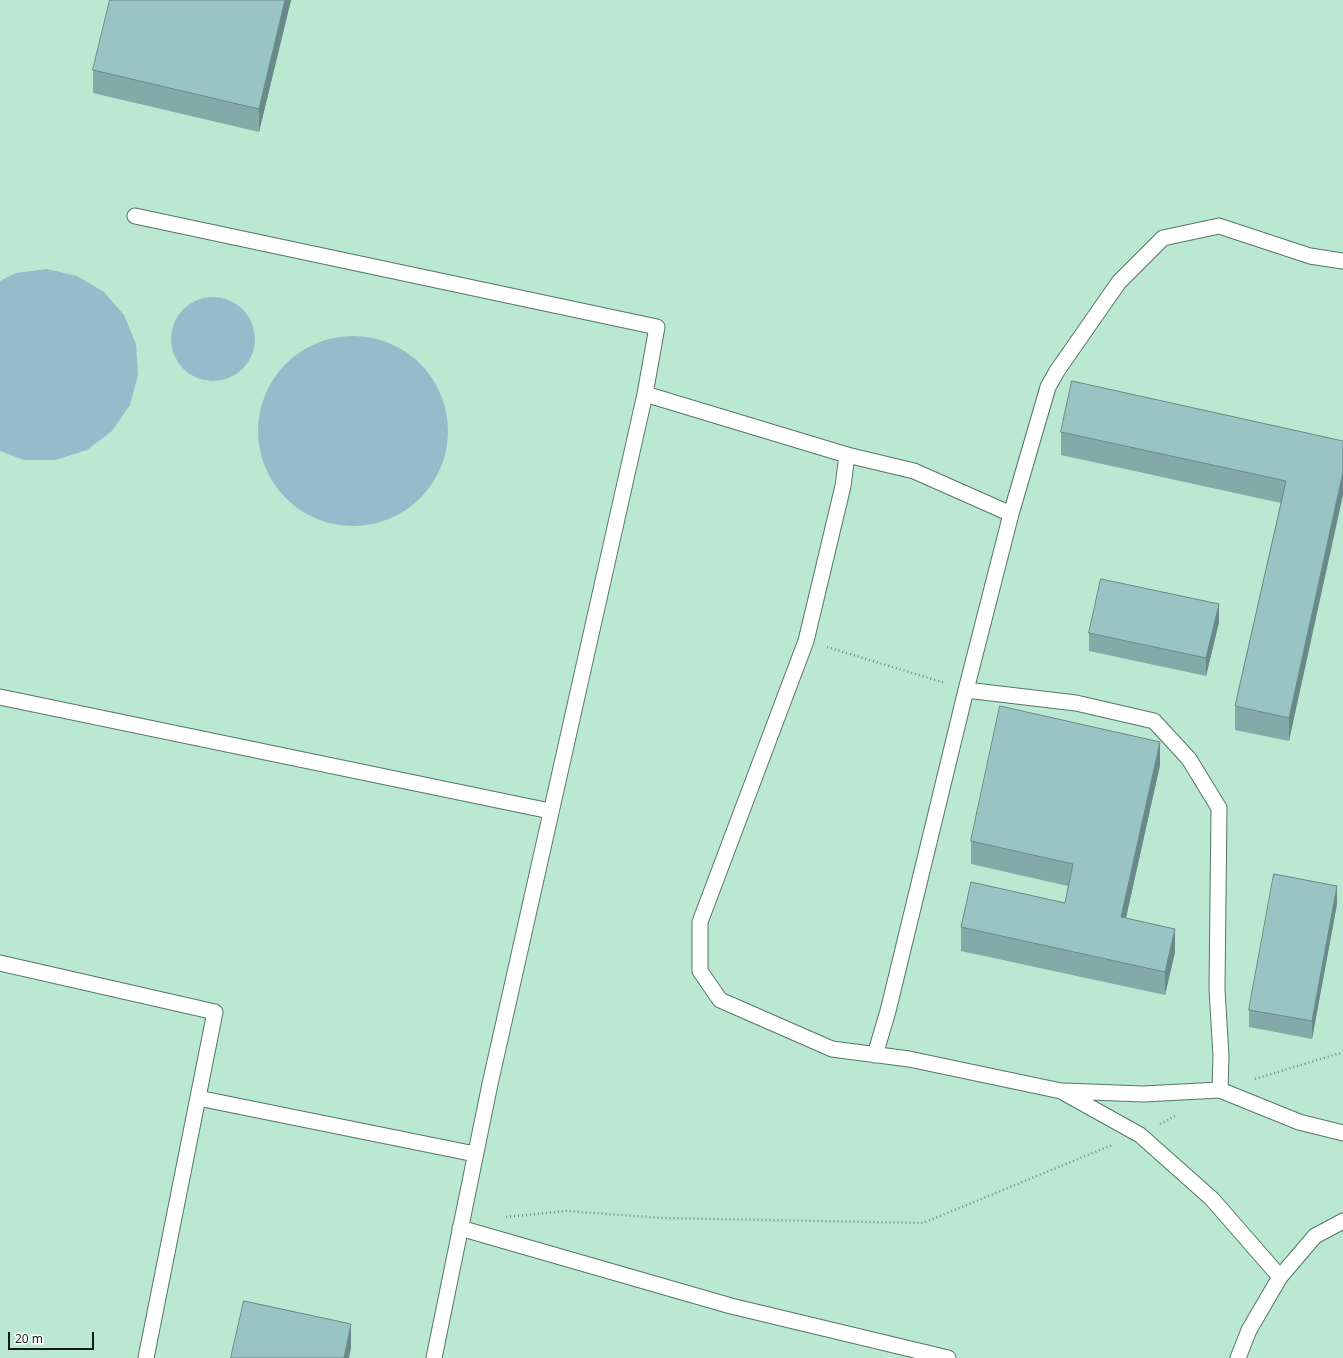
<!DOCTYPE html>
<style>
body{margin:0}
#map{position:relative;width:1343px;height:1358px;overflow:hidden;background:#ccf1df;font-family:"Noto Sans",sans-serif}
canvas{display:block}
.scale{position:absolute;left:8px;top:1332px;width:86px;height:18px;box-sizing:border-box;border:2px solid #0f1d16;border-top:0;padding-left:5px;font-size:12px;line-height:14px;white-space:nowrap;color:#0f1d16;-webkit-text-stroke:3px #fff;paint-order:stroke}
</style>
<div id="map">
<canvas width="1343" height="1358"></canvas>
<div class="scale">20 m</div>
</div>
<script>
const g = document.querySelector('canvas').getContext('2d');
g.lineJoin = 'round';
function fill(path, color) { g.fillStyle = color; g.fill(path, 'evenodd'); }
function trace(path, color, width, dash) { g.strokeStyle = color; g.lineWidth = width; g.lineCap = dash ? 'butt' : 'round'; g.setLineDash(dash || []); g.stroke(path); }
const built = new Path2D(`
 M 0,0 L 1343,0 L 1343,1358 L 0,1358 Z`);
const water = new Path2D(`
 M 47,269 L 77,276 L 104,292 L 124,315 L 136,344 L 138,375 L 130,405 L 112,431 L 87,450 L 56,460 L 24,460 L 0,451 L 0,281 L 16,273 Z
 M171 339a42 42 0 1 1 84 0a42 42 0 1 1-84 0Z
 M258 431a95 95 0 1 1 190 0a95 95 0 1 1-190 0Z`);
const path = new Path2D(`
 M 827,647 L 945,683
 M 1255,1079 L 1337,1054 L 1343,1053
 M 1160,1124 L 1175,1116
 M 506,1217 L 566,1211 L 662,1218 L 923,1223 L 1112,1145`);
const lane = new Path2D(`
 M 135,216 L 657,327 L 645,394 L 490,1084 L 434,1358
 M 645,394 L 847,455
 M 1011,514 L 914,471 L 847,455 L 843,486 L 806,641 L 700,922 L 700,971 L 720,1000 L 832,1049 L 909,1059 L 1061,1091 L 1140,1135 L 1212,1199 L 1280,1277
 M 966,690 L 1076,703 L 1154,721 L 1189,759 L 1219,808 L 1217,989 L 1221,1056 L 1220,1090
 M 0,697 L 550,811
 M 0,963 L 215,1012 L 146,1358
 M 875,1055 L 888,1011 L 966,690 L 1011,514 L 1048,387 L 1057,371 L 1119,282 L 1163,238 L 1219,226 L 1310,256 L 1343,261
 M 1064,1091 L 1143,1094 L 1220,1090 L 1299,1122 L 1343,1133
 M 198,1098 L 475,1154
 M 460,1228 L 731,1306 L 948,1358
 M 1238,1358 L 1249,1330 L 1280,1277 L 1315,1236 L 1343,1221`);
const wall = new Path2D(`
 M 291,0 L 259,132 L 93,93 L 93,70 Z
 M 1061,432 L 1343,441 L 1289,741 L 1235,730 L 1235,706 L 1281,503 L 1061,455 Z
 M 1219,622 L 1206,676 L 1089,651 L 1089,633 Z
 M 1160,765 L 1126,918 L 1175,952 L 1165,995 L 961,951 L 961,927 L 1065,903 L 1068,886 L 971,864 L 971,841 Z
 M 1337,904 L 1312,1039 L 1249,1027 L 1249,1010 Z`);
const shadedWall = new Path2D(`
 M 285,0 L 291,0 L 259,132 L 259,109 Z
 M 1343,472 L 1343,495 L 1289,741 L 1289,718 Z
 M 1219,604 L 1219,622 L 1206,676 L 1206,658 Z
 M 1160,742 L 1160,765 L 1121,940 L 1121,917 Z
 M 1337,886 L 1337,904 L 1312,1039 L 1312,1021 Z
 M 1175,929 L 1175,952 L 1165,995 L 1165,972 Z
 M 351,1324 L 351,1348 L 349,1358 L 344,1358 Z`);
const building = new Path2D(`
 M 110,0 L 285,0 L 259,109 L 93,70 Z
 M 1072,381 L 1343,441 L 1343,472 L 1289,718 L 1235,706 L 1286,481 L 1061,432 Z
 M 1101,579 L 1219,604 L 1206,658 L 1089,633 Z
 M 1000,706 L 1160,742 L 1121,917 L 1175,929 L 1165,972 L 961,927 L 971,882 L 1065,903 L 1073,864 L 971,841 Z
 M 1274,874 L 1337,886 L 1312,1021 L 1249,1010 Z
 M 244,1301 L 351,1324 L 344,1358 L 231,1358 Z`);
fill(built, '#bae8d1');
fill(water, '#98bbcc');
trace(lane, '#557666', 17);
trace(path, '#728c80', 2.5, [1, 3]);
trace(lane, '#fff', 15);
fill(wall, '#84a9a9');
fill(shadedWall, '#6b8989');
fill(building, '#99c4c4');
trace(building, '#6b8989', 1);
</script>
